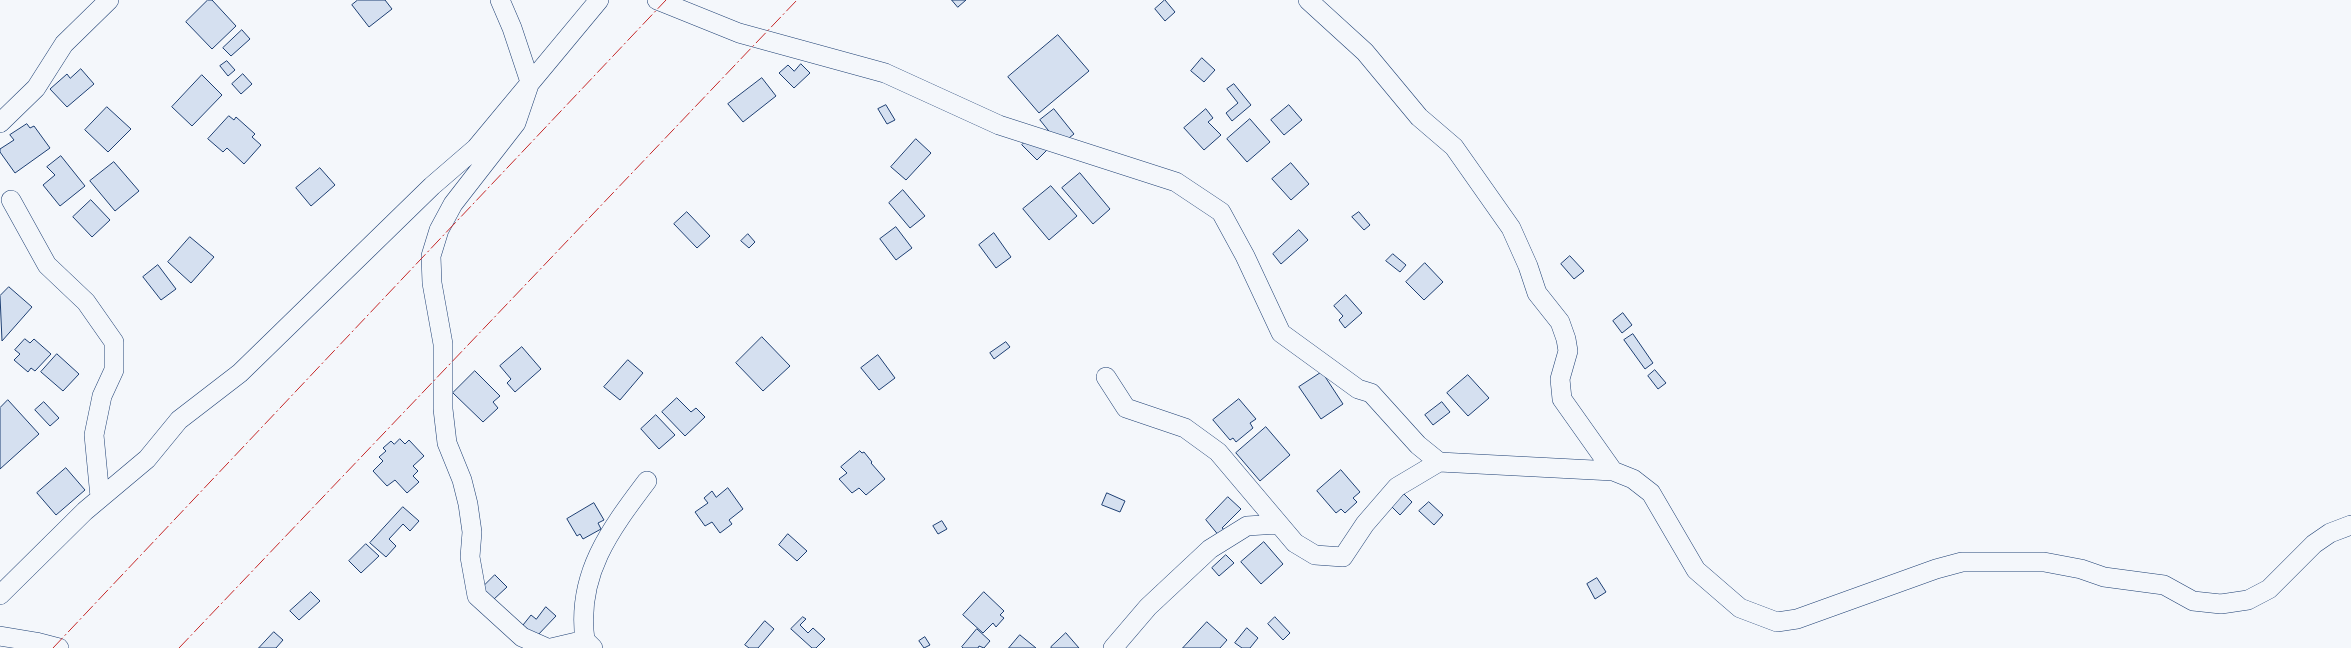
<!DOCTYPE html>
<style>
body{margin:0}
canvas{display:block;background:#f4f7fb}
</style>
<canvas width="2351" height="648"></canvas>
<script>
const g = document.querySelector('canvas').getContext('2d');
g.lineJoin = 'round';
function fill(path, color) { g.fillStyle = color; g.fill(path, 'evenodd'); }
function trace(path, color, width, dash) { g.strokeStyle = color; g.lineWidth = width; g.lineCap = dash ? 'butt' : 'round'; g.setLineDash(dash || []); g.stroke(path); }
const building = new Path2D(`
 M 208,0 L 212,0 L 236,26 L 212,49 L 186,22 Z
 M 358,0 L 385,0 L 392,9 L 369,27 L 352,5 Z
 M 952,0 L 966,0 L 958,7 Z
 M 1165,0 L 1175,12 L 1165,21 L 1155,9 Z
 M 242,30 L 250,39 L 231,56 L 223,48 Z
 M 1058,35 L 1089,71 L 1039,113 L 1008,77 Z
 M 1202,58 L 1215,70 L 1204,82 L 1191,71 Z
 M 227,61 L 235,70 L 228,76 L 220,66 Z
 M 801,64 L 810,73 L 794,88 L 779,73 L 788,65 L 794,71 Z
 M 81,69 L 94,84 L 67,107 L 50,89 L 67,74 L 70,78 Z
 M 243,74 L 252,84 L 241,94 L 232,84 Z
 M 202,75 L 222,95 L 192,126 L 172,107 Z
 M 762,78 L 776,96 L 743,122 L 728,104 Z
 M 1234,84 L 1251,105 L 1232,121 L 1226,113 L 1238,103 L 1227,89 Z
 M 886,105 L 895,120 L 887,124 L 878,109 Z
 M 1289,105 L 1302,120 L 1284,135 L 1271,120 Z
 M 107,107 L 131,129 L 108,152 L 85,130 Z
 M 1054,109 L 1074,134 L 1060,145 L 1040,120 Z
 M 1206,109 L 1213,118 L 1208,122 L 1221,135 L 1204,150 L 1184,128 Z
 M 229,116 L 234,120 L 236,117 L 255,134 L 252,137 L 261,145 L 244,164 L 227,148 L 223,152 L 208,139 Z
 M 1250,119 L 1270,142 L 1247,162 L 1227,139 Z
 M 27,124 L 30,128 L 34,126 L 50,148 L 15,173 L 0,152 L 0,149 L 14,140 L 10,135 Z
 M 1037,130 L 1052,145 L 1037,160 L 1022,145 Z
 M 916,139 L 931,153 L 906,180 L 891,167 Z
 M 61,156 L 85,186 L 60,206 L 43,185 L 55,175 L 47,167 Z
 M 114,162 L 139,191 L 115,211 L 90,181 Z
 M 1291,163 L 1309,184 L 1291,200 L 1272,179 Z
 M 320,168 L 335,185 L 311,206 L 296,188 Z
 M 1080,173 L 1110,209 L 1093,224 L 1062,188 Z
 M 1051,186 L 1077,216 L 1049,240 L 1023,209 Z
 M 903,190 L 925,216 L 910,228 L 889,203 Z
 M 91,200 L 110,220 L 92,237 L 73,217 Z
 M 687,212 L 710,236 L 697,248 L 674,224 Z
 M 1359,212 L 1370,225 L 1364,230 L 1352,217 Z
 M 896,227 L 912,248 L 896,260 L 880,239 Z
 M 1299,230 L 1308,240 L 1281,264 L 1273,254 Z
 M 994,233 L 1011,257 L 996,268 L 979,245 Z
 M 748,234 L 755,242 L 749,248 L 741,241 Z
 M 190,237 L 214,257 L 191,283 L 168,262 Z
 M 1393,254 L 1406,265 L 1400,272 L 1386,261 Z
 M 1570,256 L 1584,271 L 1574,279 L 1561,264 Z
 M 1425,263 L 1443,282 L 1424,300 L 1406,282 Z
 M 158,265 L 176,289 L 161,300 L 143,277 Z
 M 9,287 L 32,307 L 2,341 L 0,296 Z
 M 1346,295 L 1362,313 L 1345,328 L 1339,320 L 1343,316 L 1334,306 Z
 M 1623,313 L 1632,325 L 1622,333 L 1613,321 Z
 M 1633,334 L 1653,363 L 1645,369 L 1624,340 Z
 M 762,337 L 790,366 L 763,391 L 736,363 Z
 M 25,339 L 30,343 L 34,339 L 51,354 L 35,371 L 31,368 L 28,372 L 14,360 L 20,354 L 15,350 Z
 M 1006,342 L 1010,347 L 994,359 L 990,353 Z
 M 522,347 L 541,369 L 515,392 L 507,383 L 511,379 L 500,366 Z
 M 57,354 L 79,374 L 63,391 L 41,372 Z
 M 878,355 L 895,378 L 879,390 L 861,368 Z
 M 628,360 L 643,373 L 620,400 L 604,387 Z
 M 1655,370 L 1666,383 L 1658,389 L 1648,376 Z
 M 475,371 L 500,396 L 493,402 L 498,408 L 483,422 L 453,393 Z
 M 1322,372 L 1343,404 L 1321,419 L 1299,387 Z
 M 1468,375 L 1489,398 L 1468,416 L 1447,393 Z
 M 677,398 L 691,412 L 696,408 L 705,417 L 685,436 L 662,412 Z
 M 1239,399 L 1256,419 L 1250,423 L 1253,428 L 1236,442 L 1233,438 L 1230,440 L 1213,420 Z
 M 8,400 L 39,434 L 0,469 L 0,408 Z
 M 44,402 L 59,418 L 50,426 L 35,410 Z
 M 1442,402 L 1450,412 L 1433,425 L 1425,415 Z
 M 656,415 L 675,435 L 659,449 L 641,429 Z
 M 1266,427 L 1290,455 L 1260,481 L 1236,453 Z
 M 400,439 L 405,444 L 409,440 L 424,456 L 413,466 L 418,471 L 413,476 L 419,482 L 407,493 L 395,480 L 387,486 L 373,471 L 383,461 L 379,457 L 386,451 L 383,448 L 391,441 L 394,444 Z
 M 860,451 L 862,453 L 864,452 L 872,462 L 871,463 L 885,479 L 866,495 L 859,488 L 852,493 L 839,479 L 847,473 L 841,467 Z
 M 66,468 L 85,490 L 56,515 L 37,493 Z
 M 1341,470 L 1360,492 L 1353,498 L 1357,502 L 1345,513 L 1341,509 L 1336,513 L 1317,491 Z
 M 728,488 L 743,509 L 729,520 L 732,524 L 720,533 L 712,522 L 705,526 L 695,512 L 708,503 L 704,498 L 712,491 L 716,497 Z
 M 1107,493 L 1125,501 L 1120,512 L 1102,505 Z
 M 1404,494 L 1412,502 L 1400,515 L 1392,507 Z
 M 1228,497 L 1241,509 L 1222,528 L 1226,531 L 1220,537 L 1206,520 Z
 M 1429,502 L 1443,515 L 1434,525 L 1419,511 Z
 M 594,503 L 604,520 L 598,523 L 601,529 L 583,539 L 580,534 L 577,536 L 567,519 Z
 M 403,507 L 419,521 L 410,531 L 403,524 L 389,539 L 396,546 L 386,557 L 370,543 Z
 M 942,521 L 947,529 L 938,534 L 933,526 Z
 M 788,534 L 807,551 L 797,561 L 779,545 Z
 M 1264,542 L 1283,564 L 1261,584 L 1241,562 Z
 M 366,544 L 379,556 L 361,573 L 349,561 Z
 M 1226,555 L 1234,563 L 1219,576 L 1212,568 Z
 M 495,575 L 507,587 L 493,600 L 482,588 Z
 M 1597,578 L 1606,592 L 1595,599 L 1587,584 Z
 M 311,592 L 320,601 L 299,620 L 290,611 Z
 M 984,592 L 1004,611 L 1000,615 L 1004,618 L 996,627 L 993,623 L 983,633 L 963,615 Z
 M 546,607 L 556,616 L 536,637 L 523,625 L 531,615 L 536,619 Z
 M 803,617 L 806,619 L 800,625 L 808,633 L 813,628 L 825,639 L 816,648 L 812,648 L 791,629 Z
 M 1275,617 L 1290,633 L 1283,640 L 1268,624 Z
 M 765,621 L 774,629 L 758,648 L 749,648 L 745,645 Z
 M 1207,622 L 1227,640 L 1220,648 L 1183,648 Z
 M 1247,628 L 1258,638 L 1250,648 L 1242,648 L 1235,643 Z
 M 977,629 L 990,641 L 984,648 L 979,646 L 978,648 L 963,648 L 962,647 Z
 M 274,632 L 283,640 L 276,648 L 259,648 Z
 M 1066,633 L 1079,648 L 1051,648 L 1051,647 Z
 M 1020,635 L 1036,648 L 1009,648 Z
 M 925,637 L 930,645 L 924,648 L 919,641 Z`);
const minor = new Path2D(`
 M 500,0 L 512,28 L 530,82 L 516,123 L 453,204 L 439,230 L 431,256 L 432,283 L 443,344 L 443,409 L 447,443 L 462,480 L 468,504 L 472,532 L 470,557 L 477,596 L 522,637 L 547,648
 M 657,0 L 739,33 L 885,73 L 999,125 L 1176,182 L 1221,212 L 1245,256 L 1281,333 L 1358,389 L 1371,393 L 1418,445 L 1439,462
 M 1308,0 L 1365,52 L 1419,117 L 1454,147 L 1511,228 L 1528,266 L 1537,293 L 1560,322 L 1566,339 L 1568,351 L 1560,379 L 1562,399 L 1613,471
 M 0,123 L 36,88 L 64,44 L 109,0
 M 11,200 L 47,265 L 86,302 L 114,342 L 114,370 L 102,396 L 94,435 L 100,497
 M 1106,377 L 1126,408 L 1185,428 L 1218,452 L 1295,543 L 1315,555 L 1343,557 L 1365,524 L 1397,487 L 1439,462 L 1613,471 L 1633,479 L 1651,493 L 1696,570 L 1740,608 L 1777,622 L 1797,619 L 1936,569 L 1962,562 L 2044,562 L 2081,569 L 2104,577 L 2164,585 L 2193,601 L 2221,604 L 2248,600 L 2269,589 L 2314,544 L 2330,533 L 2351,525
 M 0,595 L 85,511 L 147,459 L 179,420 L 240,373 L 432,186 L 476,148 L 599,0
 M 0,636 L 36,642 L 59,648
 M 585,640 C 576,575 610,530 647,481
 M 551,648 L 585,640 L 593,648
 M 1113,648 L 1148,607 L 1210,549 L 1247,526 L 1278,524`);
const power = new Path2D(`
 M 53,648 L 666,0
 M 179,648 L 797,0`);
fill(building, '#d5e0f0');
trace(building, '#1d3f73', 1);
trace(minor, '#1d3f73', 20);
trace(minor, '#f4f7fb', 19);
trace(power, '#c62828', 1, [14, 3, 2, 3]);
</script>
